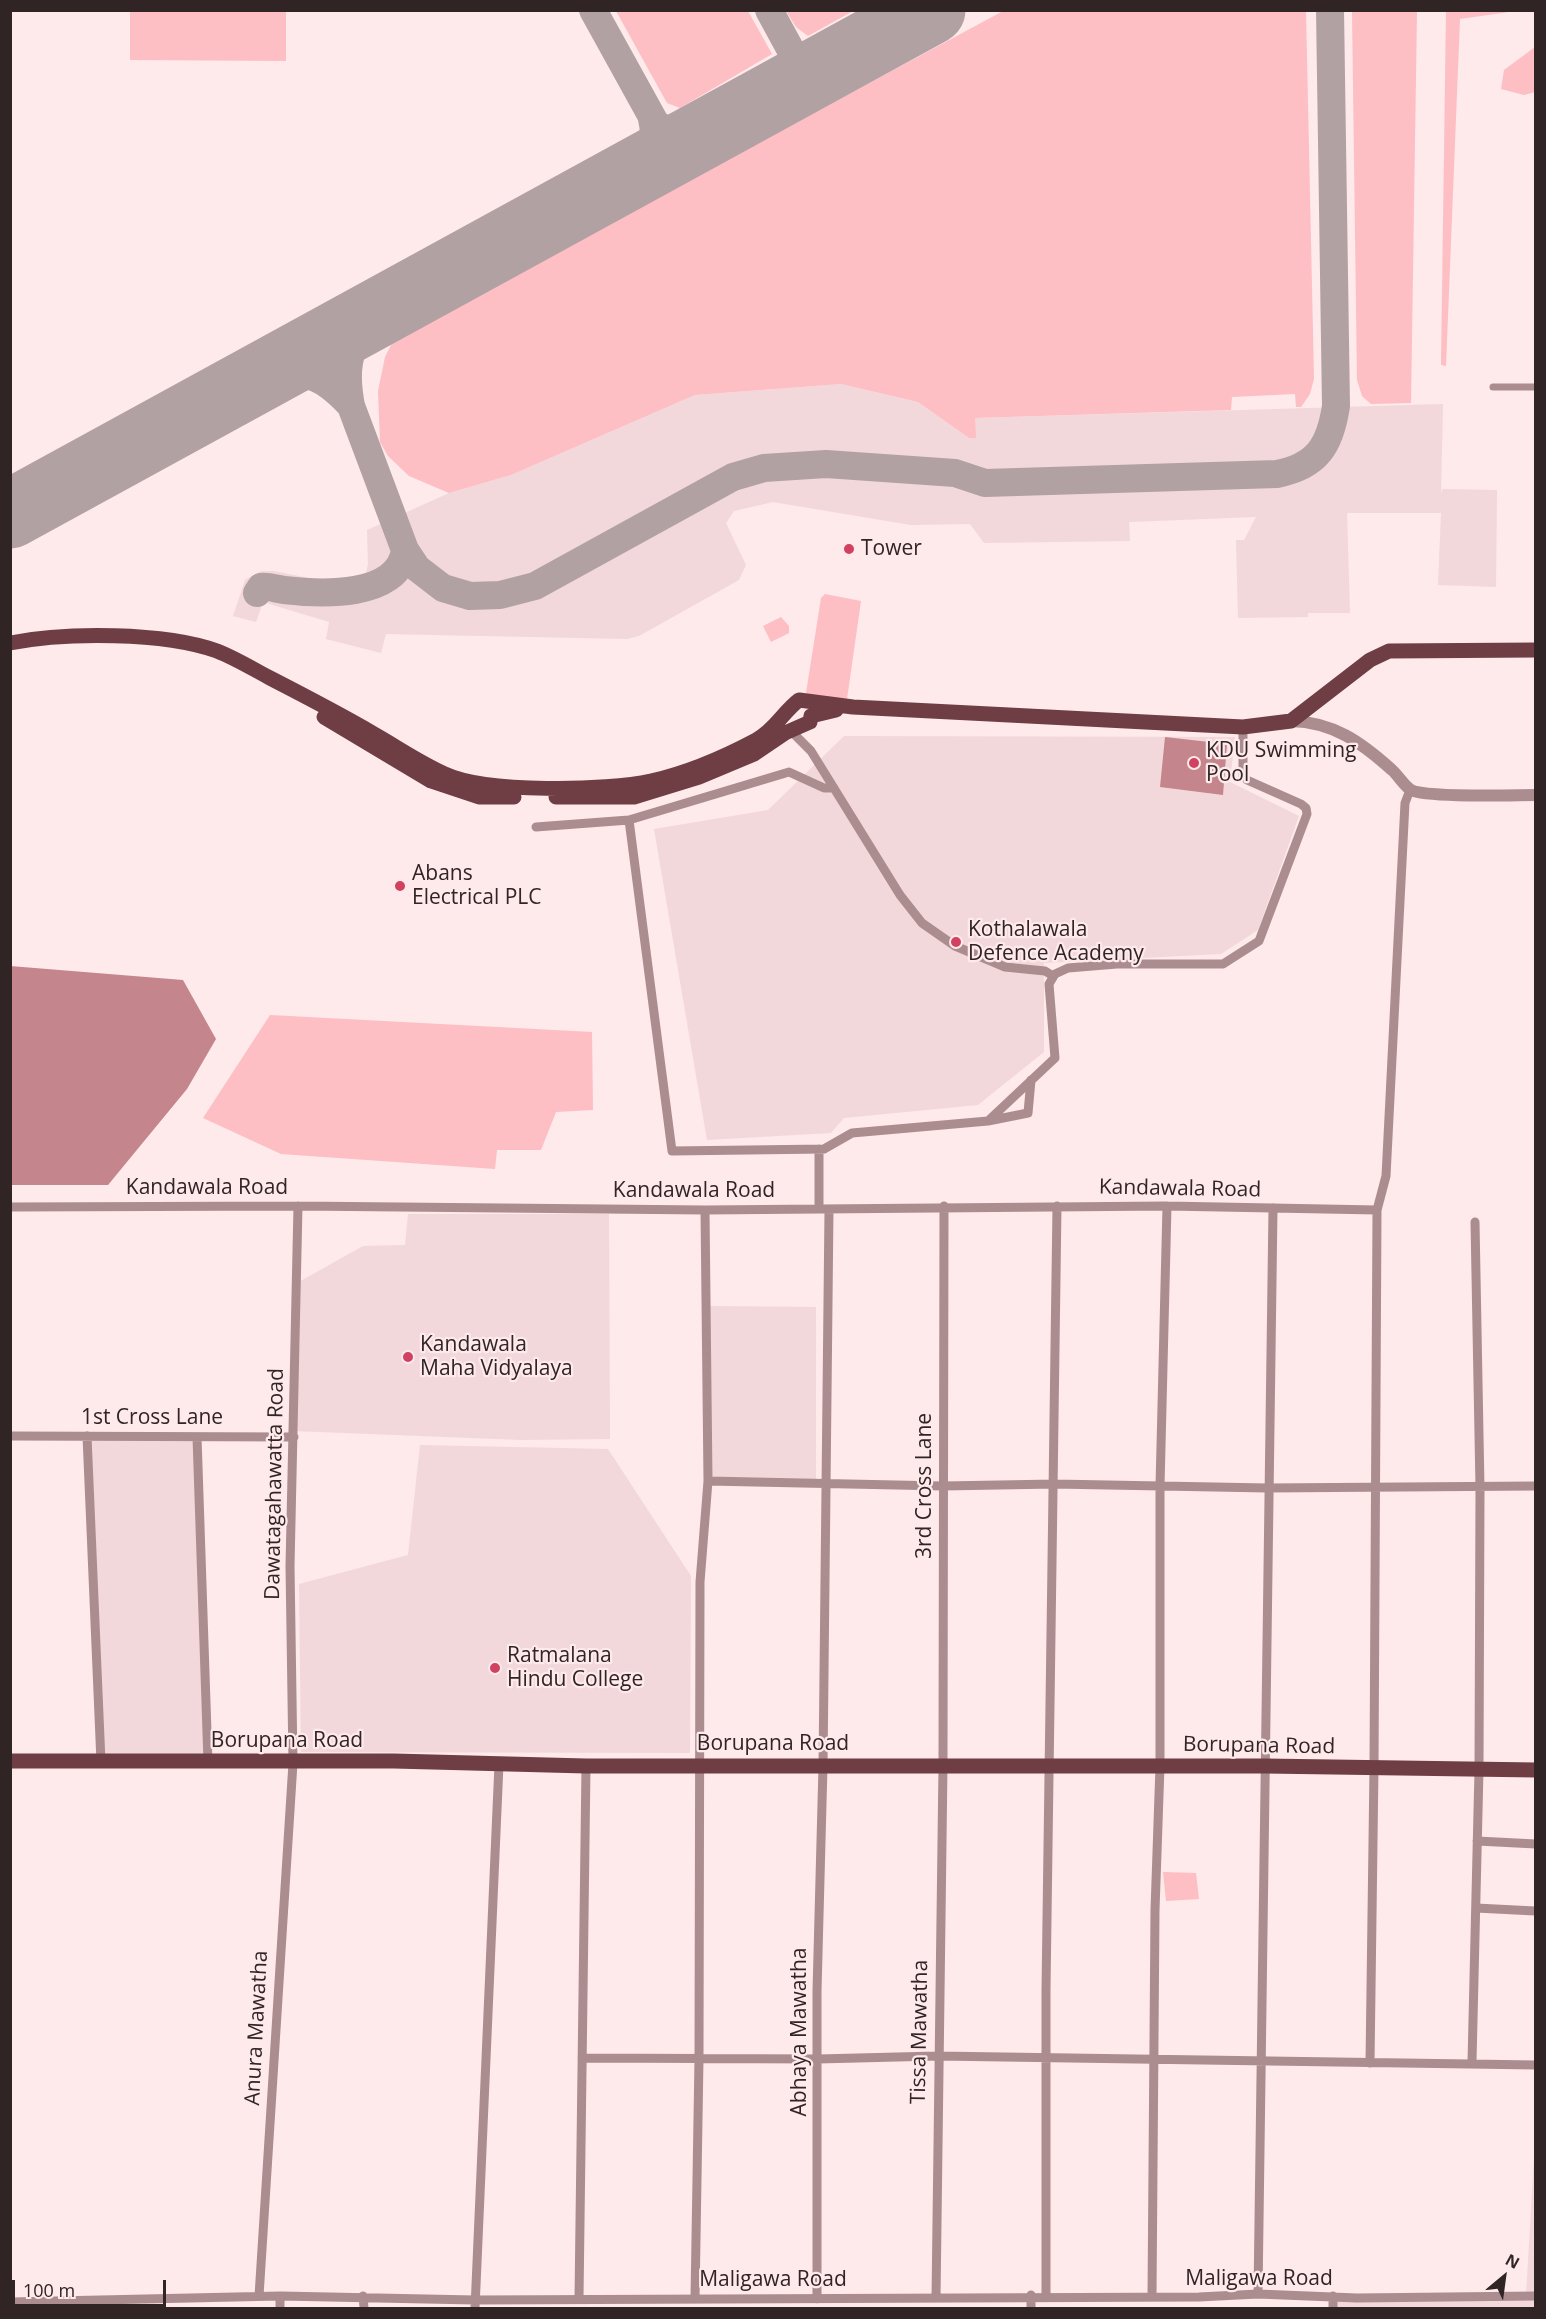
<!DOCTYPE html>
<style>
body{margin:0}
#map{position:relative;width:1546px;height:2319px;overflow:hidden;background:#fee9eb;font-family:"Open Sans",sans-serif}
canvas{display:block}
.frame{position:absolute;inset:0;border:12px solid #302425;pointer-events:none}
.north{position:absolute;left:1474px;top:2247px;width:60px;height:60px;-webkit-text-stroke:4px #fee9eb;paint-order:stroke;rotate:29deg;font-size:16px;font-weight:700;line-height:24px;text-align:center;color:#302425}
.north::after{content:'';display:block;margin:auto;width:21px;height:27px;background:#302425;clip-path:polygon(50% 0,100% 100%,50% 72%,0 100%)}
.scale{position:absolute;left:12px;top:2280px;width:154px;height:27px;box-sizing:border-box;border:3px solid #302425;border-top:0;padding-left:8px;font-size:18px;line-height:21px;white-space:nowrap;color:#302425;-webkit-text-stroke:4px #fee9eb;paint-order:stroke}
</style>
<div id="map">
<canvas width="1546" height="2319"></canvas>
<div class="frame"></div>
<div class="north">N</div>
<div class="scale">100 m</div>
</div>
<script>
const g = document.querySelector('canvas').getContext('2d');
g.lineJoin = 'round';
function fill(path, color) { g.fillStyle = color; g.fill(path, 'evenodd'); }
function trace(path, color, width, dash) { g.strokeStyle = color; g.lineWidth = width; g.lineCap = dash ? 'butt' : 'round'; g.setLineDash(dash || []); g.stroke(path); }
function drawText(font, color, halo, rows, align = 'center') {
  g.font = font + ' "Open Sans",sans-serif'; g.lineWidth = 4.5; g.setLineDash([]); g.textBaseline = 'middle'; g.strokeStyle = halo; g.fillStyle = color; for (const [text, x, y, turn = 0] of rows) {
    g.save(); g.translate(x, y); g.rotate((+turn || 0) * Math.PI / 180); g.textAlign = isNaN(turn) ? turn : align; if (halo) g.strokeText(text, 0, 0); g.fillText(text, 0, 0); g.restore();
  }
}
const built = new Path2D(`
 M 841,384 L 918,402 L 969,438 L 975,438 L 975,418 L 1443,404 L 1441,494 L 1442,489 L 1497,490 L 1496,587 L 1438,585 L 1441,513 L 1347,513 L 1350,613 L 1308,613 L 1308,617 L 1238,618 L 1236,540 L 1244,540 L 1256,517 L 1129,522 L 1130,541 L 984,543 L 970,524 L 911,525 L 773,502 L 734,511 L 726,523 L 746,565 L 739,580 L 639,636 L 627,639 L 386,634 L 381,653 L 326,639 L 329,622 L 263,602 L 256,622 L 233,616 L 245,580 L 261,571 L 274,571 L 363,589 L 368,564 L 367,530 L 449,493 L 511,475 L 695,395 Z
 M 844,736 L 1235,737 L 1230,782 L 1299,816 L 1258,930 L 1221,954 L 1044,963 L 1044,1052 L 978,1105 L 844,1118 L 831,1133 L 707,1140 L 654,829 L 768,810 Z
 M 408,1214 L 609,1214 L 610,1439 L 521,1440 L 294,1431 L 297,1283 L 363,1246 L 405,1245 Z
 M 710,1306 L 816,1307 L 816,1482 L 710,1481 Z
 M 87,1436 L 197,1437 L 208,1762 L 101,1762 Z
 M 420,1445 L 608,1449 L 691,1576 L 690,1753 L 301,1752 L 299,1584 L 408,1555 Z
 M 1535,2139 L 1535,2308 L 1335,2308 L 1336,2296 L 1526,2296 Z`);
const green = new Path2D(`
 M 1005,10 L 1306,11 L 1314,379 L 1310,394 L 1301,407 L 1296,407 L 1295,394 L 1232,397 L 1231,410 L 975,418 L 976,438 L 969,438 L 918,402 L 841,384 L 695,395 L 511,475 L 449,493 L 409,476 L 388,456 L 380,442 L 378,391 L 385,357 L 394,339 Z
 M 1446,10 L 1516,11 L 1460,19 L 1446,366 L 1441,365 Z
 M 130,11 L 286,11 L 286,61 L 130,60 Z
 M 616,11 L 748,11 L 772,54 L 680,108 L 667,103 Z
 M 786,11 L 853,11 L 808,36 L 796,27 Z
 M 1352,11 L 1417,11 L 1411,403 L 1371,404 L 1362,396 L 1357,380 Z
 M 1535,47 L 1535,92 L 1524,95 L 1501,89 L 1504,70 Z
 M 825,594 L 861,601 L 847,699 L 809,697 L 806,693 L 821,598 Z
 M 781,617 L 789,626 L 789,633 L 771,642 L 763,626 Z
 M 270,1015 L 592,1032 L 593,1110 L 556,1112 L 541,1150 L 497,1150 L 495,1169 L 281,1154 L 203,1118 Z
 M 1163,1872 L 1196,1873 L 1199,1899 L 1166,1901 Z`);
const water = new Path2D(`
 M 1165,737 L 1227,744 L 1223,795 L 1160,787 Z
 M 10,966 L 183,980 L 216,1039 L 187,1089 L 108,1185 L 11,1185 Z`);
const taxiway = new Path2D(`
 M 593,10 L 656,124 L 678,136 L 707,133
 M 769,10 L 806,78
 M 631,175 C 648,158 658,144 652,119
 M 251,382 C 296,368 317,368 351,406 L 405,550 L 417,568 L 443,588 L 470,596 L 500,595 L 535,586 L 733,477 L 764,468 L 826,464 L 955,473 L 985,483 L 1277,474 C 1317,466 1330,446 1336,406 L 1330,10
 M 351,406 C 342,358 351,339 387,308
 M 257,593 L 261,587 C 269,586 276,589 284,590 C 319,594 399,599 405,550`);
const runway = new Path2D(`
 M 10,514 L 931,10`);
const pedestrian = new Path2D(`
 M 1493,387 L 1536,387`);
const minor = new Path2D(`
 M 792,732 L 811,751 L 900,895 L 922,923 L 955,946 L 1005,967 L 1045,971 L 1053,976
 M 629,820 L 672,1151 L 824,1149 L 852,1133 L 988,1121 L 1055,1058 L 1049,984 L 1055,974 L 1068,968 L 1117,964 L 1223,964 L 1259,941 L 1307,814 L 1306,808 L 1301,804 L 1247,780 L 1243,775 L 1243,727
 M 536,827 L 629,820 L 789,772 L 824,788 L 834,788
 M 988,1121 L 1028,1113 L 1031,1080
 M 10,1207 L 298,1206 L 705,1210 L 1167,1206 L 1377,1210
 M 819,1209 L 819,1149
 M 10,1436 L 294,1437
 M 87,1436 L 101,1762
 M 197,1437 L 208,1762
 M 708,1481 L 943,1486 L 1055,1484 L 1267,1488 L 1536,1486
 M 1477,1841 L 1536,1844
 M 1476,1908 L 1535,1911
 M 582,2058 L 818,2059 L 937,2056 L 1536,2065
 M 1472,2062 L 1479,1770 L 1480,1488 L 1475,1222
 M 1370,2063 L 1374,1768 L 1377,1210 L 1386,1176 L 1405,803 L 1410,790
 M 1258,2294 L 1273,1208
 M 1031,2295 L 1031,2308
 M 259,2296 L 293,1763 L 290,1566 L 298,1206
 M 280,2296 L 280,2308
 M 363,2296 L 364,2308
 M 1046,2296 L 1046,1989 L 1057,1206
 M 1152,2296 L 1155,1910 L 1160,1766 L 1160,1486 L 1167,1206
 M 579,2298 L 586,1766
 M 695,2298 L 699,2059 L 700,1582 L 708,1481 L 705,1210
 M 936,2298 L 943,1766 L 944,1206
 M 817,2299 L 817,1991 L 823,1766 L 829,1209
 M 10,2302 L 280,2296 L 475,2300 L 1199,2297 L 1258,2294 L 1357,2298 L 1536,2296
 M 475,2308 L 499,1764
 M 1333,2308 L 1333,2296`);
const tertiary = new Path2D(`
 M 1291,721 C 1333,722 1361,742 1392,770 C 1398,775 1404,786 1411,790 C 1427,798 1513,795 1536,795`);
const primary = new Path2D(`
 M 10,643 C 66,632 164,632 217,651 C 235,658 253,669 270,678 C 305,696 340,714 374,734 C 397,747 420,763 445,774 C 485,793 607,791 651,781 C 687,773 724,757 756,740 C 775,730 783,712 799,700 L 853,707 L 1243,727 L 1291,721 L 1370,660 L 1389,651 L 1536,650
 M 324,717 L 431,781 L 479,797 L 514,797
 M 556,797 L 634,797 L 699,777 L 754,754 L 785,733 L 810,722 L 811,716 L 836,710
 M 10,1761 L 394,1761 L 586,1766 L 1265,1766 L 1536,1770`);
const markers = [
 [849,549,6,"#d14160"],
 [1194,763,6,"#d14160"],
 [400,886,6,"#d14160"],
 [956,942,6,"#d14160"],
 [408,1357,6,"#d14160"],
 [495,1668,6,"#d14160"]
];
const poiNames = [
 ["Tower",861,549],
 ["KDU Swimming",1206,751],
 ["Pool",1206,775],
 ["Abans",412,874],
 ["Electrical PLC",412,898],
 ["Kothalawala",968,930],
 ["Defence Academy",968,954],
 ["Kandawala",420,1345],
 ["Maha Vidyalaya",420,1369],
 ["Ratmalana",507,1656],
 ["Hindu College",507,1680]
];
const streetNames = [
 ["Kandawala Road",207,1188],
 ["Kandawala Road",1180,1189,1],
 ["Kandawala Road",694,1191],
 ["1st Cross Lane",152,1418],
 ["Dawatagahawatta Road",275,1484,-89],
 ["3rd Cross Lane",925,1486,-90],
 ["Borupana Road",287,1741],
 ["Borupana Road",773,1744],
 ["Borupana Road",1259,1746,1],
 ["Anura Mawatha",257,2028,-87],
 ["Abhaya Mawatha",800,2032,-90],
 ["Tissa Mawatha",920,2032,-89],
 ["Maligawa Road",1259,2279],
 ["Maligawa Road",773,2280]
];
fill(built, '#f2d8da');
fill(green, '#fdbec4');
fill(water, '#c5858c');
trace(taxiway, '#b2a1a2', 28);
trace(runway, '#b2a1a2', 69);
trace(pedestrian, '#ab8d90', 7);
trace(minor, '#ab8d90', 9);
trace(tertiary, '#ab8d90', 12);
trace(primary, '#6e3e44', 15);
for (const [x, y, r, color] of markers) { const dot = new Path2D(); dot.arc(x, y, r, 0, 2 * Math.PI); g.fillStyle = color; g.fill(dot); trace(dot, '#fee9eb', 2); }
drawText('21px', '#302425', '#fee9eb', poiNames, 'left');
drawText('21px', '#302425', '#fee9eb', streetNames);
</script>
